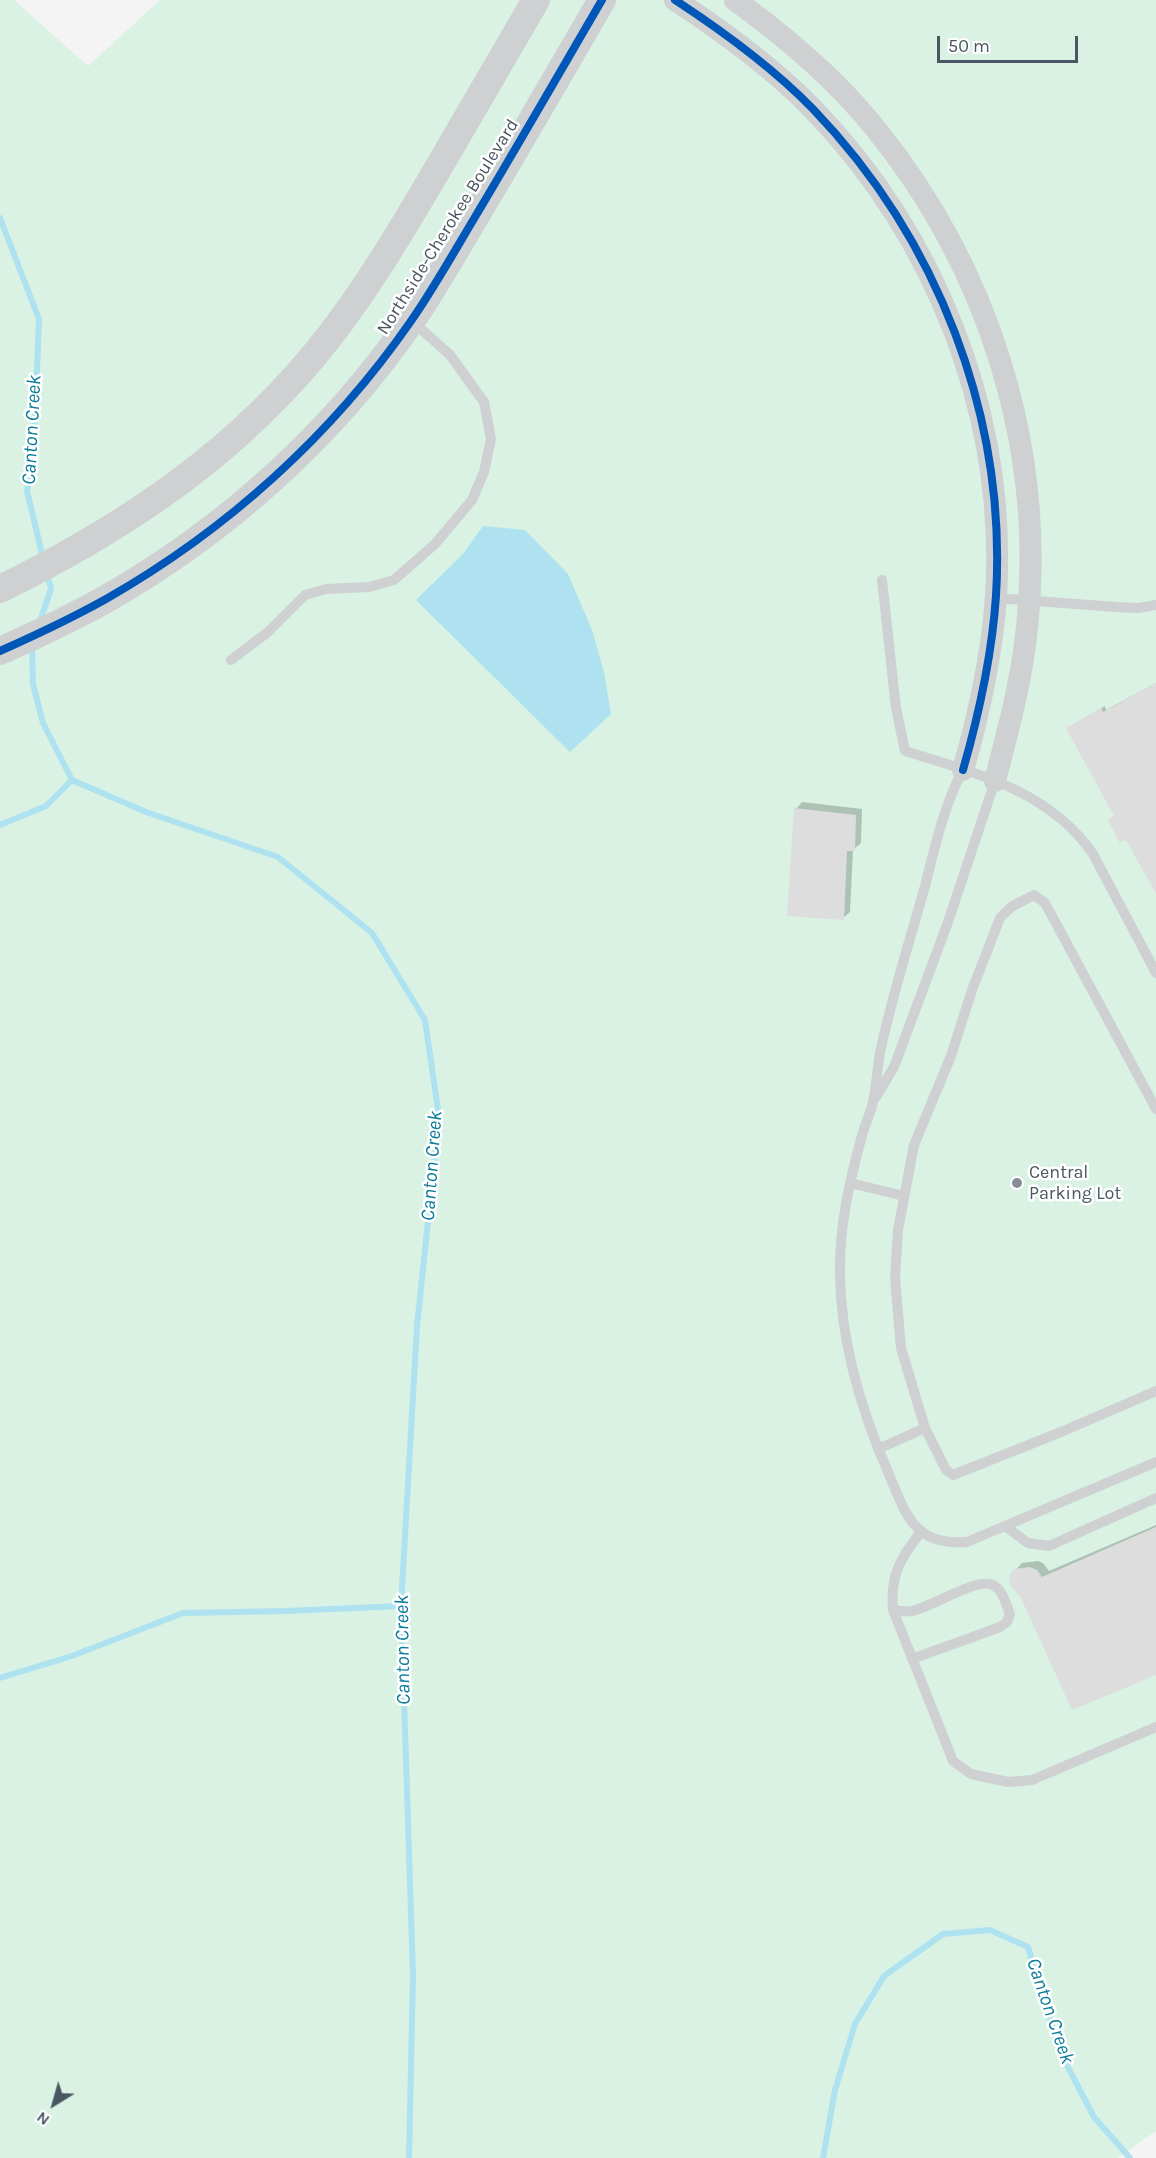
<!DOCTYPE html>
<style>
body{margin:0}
#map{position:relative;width:1156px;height:2158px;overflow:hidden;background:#f4f4f4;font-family:Karla,sans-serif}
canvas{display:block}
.north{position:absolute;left:24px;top:2074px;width:60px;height:60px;-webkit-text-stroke:4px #fff;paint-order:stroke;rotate:217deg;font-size:16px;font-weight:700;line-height:24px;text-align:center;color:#4a5661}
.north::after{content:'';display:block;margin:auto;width:21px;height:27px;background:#4a5661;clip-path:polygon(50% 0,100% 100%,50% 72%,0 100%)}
.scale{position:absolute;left:937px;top:36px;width:141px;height:27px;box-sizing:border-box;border:3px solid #4a5661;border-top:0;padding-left:8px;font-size:18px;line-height:21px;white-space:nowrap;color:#4a5661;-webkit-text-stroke:4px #fff;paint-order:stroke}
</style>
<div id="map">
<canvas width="1156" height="2158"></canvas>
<div class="north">N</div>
<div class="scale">50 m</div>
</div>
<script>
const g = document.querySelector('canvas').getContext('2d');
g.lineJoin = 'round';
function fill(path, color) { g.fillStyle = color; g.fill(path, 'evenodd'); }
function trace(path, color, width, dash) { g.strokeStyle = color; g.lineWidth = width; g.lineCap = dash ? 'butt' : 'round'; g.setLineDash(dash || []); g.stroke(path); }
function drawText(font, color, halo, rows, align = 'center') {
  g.font = font + ' Karla,sans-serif'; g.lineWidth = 5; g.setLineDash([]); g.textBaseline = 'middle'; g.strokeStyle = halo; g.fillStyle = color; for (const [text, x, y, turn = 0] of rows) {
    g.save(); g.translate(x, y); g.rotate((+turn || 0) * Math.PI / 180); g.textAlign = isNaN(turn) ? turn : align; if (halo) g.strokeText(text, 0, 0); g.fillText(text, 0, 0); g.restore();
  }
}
const green = new Path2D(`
 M 0,0 L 14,0 L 88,66 L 160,0 L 1156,0 L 1156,2131 L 1117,2158 L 0,2158 Z`);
const water = new Path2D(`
 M 483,526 L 525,530 L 568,574 L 592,630 L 604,672 L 611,714 L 570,752 L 416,600 L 463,554 Z`);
const shadow = new Path2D(`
 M 1156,683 L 1156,891 L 1127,838 L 1109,820 L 1115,815 L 1068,728 L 1105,706 L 1106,710 Z
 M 802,802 L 862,809 L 861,843 L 853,850 L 850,912 L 843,918 L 796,809 Z
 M 1156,1525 L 1156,1673 L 1011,1575 L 1022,1563 L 1038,1561 L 1043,1563 L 1049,1571 Z`);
const stream = new Path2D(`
 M 0,218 L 39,319 L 35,421 L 27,491 L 43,558
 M 39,624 L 51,589 L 47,574
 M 32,645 L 33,684 L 43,723 L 72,780 L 146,812 L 278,857 L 372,933 L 425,1020 L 439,1117 L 417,1326 L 401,1606 L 413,1975 L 409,2158
 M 0,825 L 46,806 L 72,780
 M 0,1678 L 72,1656 L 183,1613 L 286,1611 L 401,1606
 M 823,2158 L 835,2090 L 855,2024 L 884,1976 L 943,1934 L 990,1930 L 1028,1947 L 1061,2054 L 1094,2117 L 1130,2158`);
const building = new Path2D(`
 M 1156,683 L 1156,894 L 1126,840 L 1120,843 L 1107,819 L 1114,816 L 1066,728 L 1101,708 L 1103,712 Z
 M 794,808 L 856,815 L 855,851 L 847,851 L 844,920 L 787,916 Z
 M 1156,1527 L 1156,1675 L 1072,1710 L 1020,1596 L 1013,1589 L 1009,1581 L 1010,1574 L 1014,1569 L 1030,1567 L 1037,1570 L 1042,1577 Z`);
const service = new Path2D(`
 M 882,580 L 896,708 L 905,751 C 975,773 1049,790 1093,854 L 1156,973
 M 996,598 L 1116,607 L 1139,608 L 1156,605
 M 231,660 L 268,632 L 305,595 L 326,589 L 369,587 L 394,580 L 435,544 L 472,500 L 484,472 L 491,439 L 484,402 L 450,355 L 412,321
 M 963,770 C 944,805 935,847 925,886 C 910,940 893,993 881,1048 C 877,1066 877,1084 873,1102 C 871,1112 866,1122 863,1132 C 850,1179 839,1225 840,1275 C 841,1343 861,1410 888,1472 C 906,1514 913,1546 967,1542 L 1156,1462
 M 876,1097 L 894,1067 L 900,1051 L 948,922 L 995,781
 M 1156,1109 L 1045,903 L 1034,895 L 1011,907 L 1000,918 L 972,990 L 951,1056 L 914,1145 L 898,1230 L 895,1278 L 901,1348 L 925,1428 L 946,1470 L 953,1475 L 1061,1432 L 1156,1391
 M 850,1183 L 904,1196
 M 878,1449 L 925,1428
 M 1005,1526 L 1028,1543 L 1049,1546 L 1156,1498
 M 921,1532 C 900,1558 890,1576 893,1610 L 953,1761 L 971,1774 L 1008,1782 L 1032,1780 L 1156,1727
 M 893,1610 C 900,1611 906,1612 912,1611 C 932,1607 977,1577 993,1585 C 1003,1590 1006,1605 1010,1614 L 1007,1622 L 1000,1627 L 912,1659`);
const minor = new Path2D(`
 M 675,0 C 724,32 772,67 813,109 C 937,238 1007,416 996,596 C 992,655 979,714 963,770
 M 735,0 C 786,37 836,79 875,128 C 988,267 1046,448 1027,627 C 1022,680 1008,730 995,781`);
const tertiary = new Path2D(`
 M 0,589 C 127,527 241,450 329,337 C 371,283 405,224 440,165 C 472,110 504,55 536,0
 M 0,651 C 36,635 72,618 106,599 C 227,530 332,435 411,321 C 434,288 454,252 475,217 C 518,145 560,72 602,0`);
const cycleway = new Path2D(`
 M 675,0 C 724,32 772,67 813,109 C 937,238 1007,416 996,596 C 992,655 979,714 963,770
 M 0,651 C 36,635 72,618 106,599 C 227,530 332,435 411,321 C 434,288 454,252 475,217 C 518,145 560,72 602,0`);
const markers = [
 [1017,1183,6,"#868d94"]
];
const streetNames = [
 ["Northside-Cherokee Boulevard",448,227,-58]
];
const poiNames = [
 ["Central",1029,1173],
 ["Parking Lot",1029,1194]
];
const waterNames = [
 ["Canton Creek",32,430,-87],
 ["Canton Creek",432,1166,-86],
 ["Canton Creek",403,1650,-91],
 ["Canton Creek",1050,2011,71]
];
fill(green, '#d9f2e3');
fill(water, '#aee2f0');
fill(shadow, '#0003');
trace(stream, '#aee2f0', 6);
fill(building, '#ddddde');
trace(service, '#ced0d2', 10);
trace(minor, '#ced0d2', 22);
trace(tertiary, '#ced0d2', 28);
trace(cycleway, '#0057b8', 8);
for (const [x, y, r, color] of markers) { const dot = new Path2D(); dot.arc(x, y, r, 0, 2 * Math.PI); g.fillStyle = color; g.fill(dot); trace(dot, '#fff', 2); }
drawText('18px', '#4a5661', '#fff', streetNames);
drawText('18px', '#4a5661', '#fff', poiNames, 'left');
drawText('italic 20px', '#0c7c9b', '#fff', waterNames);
</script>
